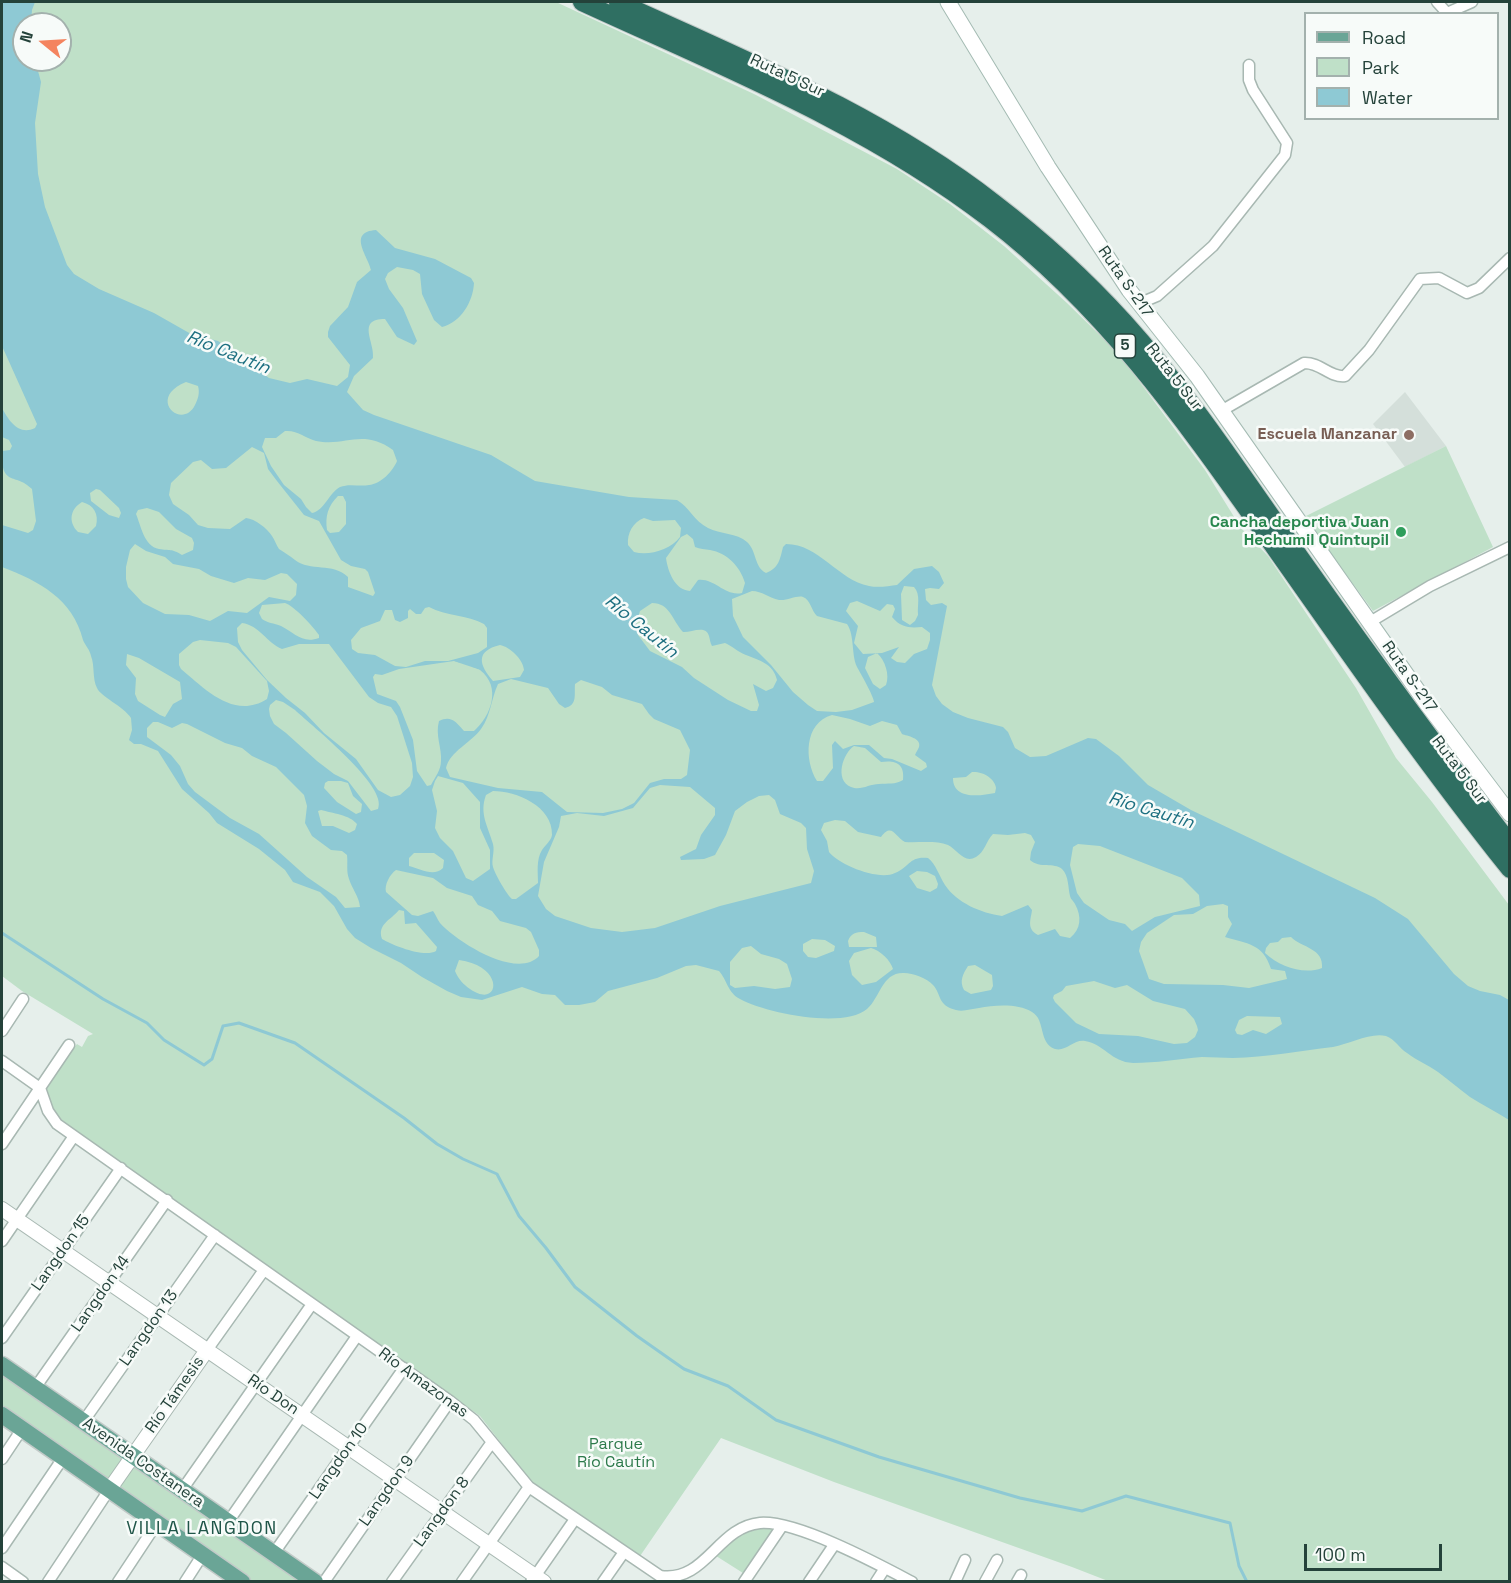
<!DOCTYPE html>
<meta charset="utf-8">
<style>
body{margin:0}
#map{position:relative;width:1511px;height:1583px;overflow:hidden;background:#e6efeb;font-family:"Space Grotesk",sans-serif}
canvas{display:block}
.frame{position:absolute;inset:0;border:3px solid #24423a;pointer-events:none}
.legend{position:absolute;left:1304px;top:12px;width:195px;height:108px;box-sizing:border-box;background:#f7fbf9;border:2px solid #a3b1ad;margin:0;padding:8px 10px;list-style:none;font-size:18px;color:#24423a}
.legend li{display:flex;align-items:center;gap:12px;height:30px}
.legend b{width:30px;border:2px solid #a3b1ad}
.north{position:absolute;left:12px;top:12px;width:60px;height:60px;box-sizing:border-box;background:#f7fbf9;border:2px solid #a3b1ad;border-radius:50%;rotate:288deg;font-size:16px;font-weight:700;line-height:24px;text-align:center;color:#24423a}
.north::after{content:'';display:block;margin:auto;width:21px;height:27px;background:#f4845f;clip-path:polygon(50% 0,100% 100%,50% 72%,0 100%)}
.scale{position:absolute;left:1304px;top:1544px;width:138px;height:27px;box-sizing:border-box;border:3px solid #24423a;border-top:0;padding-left:8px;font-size:18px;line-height:21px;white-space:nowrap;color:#24423a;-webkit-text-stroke:4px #f7fbf9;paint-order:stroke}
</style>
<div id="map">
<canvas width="1511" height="1583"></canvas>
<div class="frame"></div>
<ul class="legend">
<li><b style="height:8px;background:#6aa596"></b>Road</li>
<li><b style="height:16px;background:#bfe0c8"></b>Park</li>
<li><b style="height:16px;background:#8ec9d4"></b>Water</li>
</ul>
<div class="north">N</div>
<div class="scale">100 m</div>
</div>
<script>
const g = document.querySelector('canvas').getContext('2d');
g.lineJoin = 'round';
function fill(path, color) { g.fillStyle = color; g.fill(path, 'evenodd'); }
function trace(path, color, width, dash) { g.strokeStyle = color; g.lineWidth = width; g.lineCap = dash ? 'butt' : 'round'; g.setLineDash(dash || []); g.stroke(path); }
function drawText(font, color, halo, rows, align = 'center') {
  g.font = font + ' "Space Grotesk",sans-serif'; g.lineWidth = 5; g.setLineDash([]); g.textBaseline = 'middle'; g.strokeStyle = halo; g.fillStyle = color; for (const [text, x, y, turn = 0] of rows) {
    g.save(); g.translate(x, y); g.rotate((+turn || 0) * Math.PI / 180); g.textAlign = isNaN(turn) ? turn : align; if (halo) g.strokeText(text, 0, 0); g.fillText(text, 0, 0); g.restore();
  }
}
const built = new Path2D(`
 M 1405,392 L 1446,446 L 1405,467 L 1373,424 Z`);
const green = new Path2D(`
 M 2,2 L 556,2 L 754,94 L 897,169 L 950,204 L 1004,246 L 1067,303 L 1119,354 L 1205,470 L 1241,528 L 1268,556 L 1356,688 L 1396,758 L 1432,802 L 1509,905 L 1509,1581 L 1108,1581 L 1072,1567 L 834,1482 L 721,1438 L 638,1559 L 533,1484 L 480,1416 L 132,1172 L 37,1102 L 67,1055 L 77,1044 L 82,1047 L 88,1036 L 93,1034 L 22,991 L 2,976 ZM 24,24 L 60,24 L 60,60 L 24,60 Z
 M 1446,446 L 1493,547 L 1373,611 L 1304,517 Z
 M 2,1368 L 311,1581 L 247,1581 L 2,1413 Z
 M 753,1528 L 774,1528 L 743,1573 L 713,1554 L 717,1548 Z`);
const water = new Path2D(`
 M 2,2 L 35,2 L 32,10 L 31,24 L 24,24 L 24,60 L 35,60 L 41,82 L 35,123 L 38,174 L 45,207 L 67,265 L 74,274 L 99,289 L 154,313 L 191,334 L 218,341 L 269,378 L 290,383 L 307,379 L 337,386 L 348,377 L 350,365 L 328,337 L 328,332 L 330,326 L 348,307 L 357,282 L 371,270 C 368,256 347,232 376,230 L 395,248 L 435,259 L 471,278 L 474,283 C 473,302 461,322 442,327 L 434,320 L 422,294 L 420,274 L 413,270 L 397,267 L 388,273 L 385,279 L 389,289 L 403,308 L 417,341 L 414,345 L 397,337 L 385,319 C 356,319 375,342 373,358 L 354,376 L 347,392 L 363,410 L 374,415 L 491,455 L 535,481 L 629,497 L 677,500 C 689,507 694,521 708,528 C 720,534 737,533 747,542 C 757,551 754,567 766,573 C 779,568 780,559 783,547 L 786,544 C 819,544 838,580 869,586 C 878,588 889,586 897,585 L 914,569 L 932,566 L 939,572 L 944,583 L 939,589 L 930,588 L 925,589 L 926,600 L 931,605 L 942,603 L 947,606 L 932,685 L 936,696 L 942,704 L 953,712 L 968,718 L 1003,727 L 1008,732 L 1015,748 L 1030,757 L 1046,756 L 1088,738 L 1096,739 L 1119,756 L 1148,785 L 1191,810 L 1375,898 L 1408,919 L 1454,974 L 1468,986 L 1480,991 L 1500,995 L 1509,1000 L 1509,1120 C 1497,1112 1482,1105 1470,1097 C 1459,1089 1449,1080 1438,1072 C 1428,1065 1416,1060 1407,1053 C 1399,1048 1395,1039 1386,1036 C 1371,1032 1349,1044 1333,1047 C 1300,1051 1266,1057 1233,1058 C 1223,1058 1212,1057 1202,1057 C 1179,1059 1156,1063 1133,1063 C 1111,1062 1104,1044 1085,1041 C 1074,1039 1066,1052 1055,1049 C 1038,1043 1046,1020 1032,1012 C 1018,1003 994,1005 979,1008 C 971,1009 963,1012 956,1010 C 937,1005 942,995 933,985 C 927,978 913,973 904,973 C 882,972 880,998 867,1009 C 844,1029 765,1013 740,999 C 728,993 727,980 719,971 L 696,965 L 686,966 L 657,978 L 608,991 L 595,1002 L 579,1005 L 565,1005 L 555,995 L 542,994 L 522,987 L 482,1000 L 461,997 L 447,991 L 422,977 L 401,963 L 371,948 L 355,938 L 347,929 L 334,906 L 320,892 L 293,882 L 285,870 L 259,849 L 217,823 L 209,813 L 182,789 L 158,751 L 141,744 L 134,744 L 129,740 L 132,730 L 131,718 C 123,706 101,697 97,688 C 92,678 95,666 91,656 C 90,650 85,645 83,640 C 73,599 39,581 2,567 L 2,525 L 28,533 L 33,530 L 36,521 L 32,489 C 15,472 1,488 2,451 L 10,450 L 12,446 L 9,440 L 2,437 L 2,408 C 9,421 19,436 35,428 L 37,424 L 2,346 ZM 186,382 L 198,386 C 200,393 198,399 195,405 C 182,431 146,398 186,382 ZM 285,431 C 298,430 305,438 316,441 C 346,447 362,428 393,450 L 397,461 C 393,471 381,484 369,485 C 359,487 350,483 340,487 C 329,493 324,511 312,513 L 306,507 L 301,499 L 284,485 L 271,466 L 262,447 L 265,438 L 276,438 ZM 252,447 L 264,453 L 268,469 L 277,481 L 304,515 L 319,521 L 341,560 L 351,566 L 365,569 L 368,572 L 375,593 L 373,596 L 348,587 L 348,577 C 333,562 310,572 295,560 C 290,556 284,552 279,549 C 276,545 275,540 272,536 C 267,528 255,519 246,518 L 230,529 L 208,528 L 198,525 L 189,515 L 173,504 L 169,495 L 171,483 L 193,462 L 201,460 L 212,469 L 226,468 ZM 96,489 L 100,490 L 119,508 L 121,513 L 119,518 L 109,515 L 91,501 L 90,493 ZM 338,496 L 343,496 L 346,502 L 346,524 L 339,532 L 330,533 L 327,530 C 325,516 328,506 338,496 ZM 82,502 C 94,505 99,514 96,526 L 88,534 L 78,532 C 68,522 70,509 82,502 ZM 147,508 L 159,512 L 176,529 L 192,538 L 194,543 L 193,550 L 182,555 C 171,548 170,551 159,549 C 144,546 141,526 136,514 L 138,510 ZM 644,518 L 653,521 L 675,520 L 681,528 L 680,537 C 670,550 649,556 634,552 L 628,545 C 627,533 633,522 644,518 ZM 687,534 L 693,539 L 695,547 C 700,549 705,549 710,550 C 727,553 740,566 745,583 L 742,593 C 725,597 715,578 698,580 L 690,591 C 675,590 668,572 666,558 L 681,537 ZM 135,544 L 146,551 L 165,557 L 173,564 L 199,569 L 211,576 L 234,583 L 248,578 L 265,580 L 281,573 L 287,574 L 297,584 L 296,595 L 290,601 L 269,597 L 247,613 L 228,611 L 210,621 L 189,615 L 165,614 L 143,603 L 128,587 L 126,579 L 126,567 L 130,550 ZM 904,586 L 914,587 C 921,595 917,605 918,615 L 915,621 L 910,625 L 902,620 L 901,594 ZM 752,591 C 762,591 769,598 779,600 C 787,601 797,595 803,597 C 810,599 812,612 817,616 L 847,624 C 855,636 851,654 857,667 C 861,674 874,697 874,702 L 852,710 L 836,712 L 817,711 L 808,705 L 793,692 L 771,665 L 743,637 L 733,616 L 732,599 ZM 857,601 L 880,611 L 887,604 L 893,605 L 895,609 L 892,617 C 901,628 910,628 922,627 L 930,633 L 930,640 L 927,649 L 914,654 L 905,663 L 897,662 L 891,658 L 899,647 L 882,653 L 863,654 L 854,643 L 858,626 L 846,611 L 850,603 ZM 285,603 C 294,606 313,626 319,635 L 319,638 C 302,644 295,633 281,626 C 274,623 267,623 262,619 L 259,613 L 262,605 ZM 652,603 C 670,603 672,620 683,632 C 690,633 706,624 709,636 C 710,639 710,643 712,646 L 725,643 C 732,646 738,652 746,655 C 760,661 773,663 777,680 L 773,688 L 766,691 L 753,684 L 759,705 L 757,711 L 751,711 L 728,700 L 694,678 L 682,667 L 650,651 L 638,635 L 636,625 L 640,611 ZM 429,607 C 446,616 467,615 484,624 L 487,628 L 487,647 L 478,653 L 448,661 L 425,661 L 406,667 L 395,666 L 375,655 L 358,653 L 352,649 L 351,640 L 361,628 L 380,621 L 385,610 L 392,610 L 395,620 L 400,622 L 408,618 L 408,611 L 410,609 L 416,614 L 421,614 L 425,608 ZM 242,623 C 259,625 267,643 282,649 L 299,644 L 329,644 L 369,697 L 378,703 L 391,707 L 397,716 L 412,763 L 413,777 L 410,786 L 400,795 L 391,797 L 378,790 L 356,759 L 324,733 L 305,713 L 286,698 L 267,680 L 242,650 L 238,642 L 237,628 ZM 200,640 L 228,643 L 236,647 L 267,681 L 269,691 L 267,699 C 234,720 205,689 181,669 L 179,665 L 179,654 L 193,642 ZM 500,645 C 510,647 523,659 524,670 L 520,677 L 493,681 C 479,665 475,651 500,645 ZM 877,653 C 885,660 890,675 886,685 L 880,689 L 873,684 L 865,668 L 868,657 ZM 127,654 L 139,658 L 180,682 L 182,699 L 173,704 L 165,717 L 160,715 L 138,701 L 135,694 L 136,678 L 126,665 ZM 454,661 C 456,662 479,669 480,670 C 502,687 491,716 474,731 L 464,731 C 456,722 451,715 439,721 C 435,735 442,748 441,761 C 441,770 435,777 431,785 L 427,786 L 417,771 L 413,740 L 400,707 L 396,701 L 377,694 L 373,677 L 375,674 L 382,675 L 399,669 ZM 511,679 L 548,688 L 559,704 L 565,708 C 578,705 574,694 575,684 L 581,680 L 602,687 L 612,695 L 642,704 L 649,714 L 654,719 L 680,730 L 690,750 L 687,775 L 681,779 L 664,779 L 650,783 L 634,803 L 622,809 L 603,813 L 567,812 L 542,792 L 498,788 L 450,777 L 446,768 C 450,751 471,743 481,729 C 491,715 491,699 498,684 ZM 276,700 L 283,702 L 295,710 C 312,726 389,787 378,809 L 371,811 L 348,781 L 334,774 L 317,761 L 286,733 L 274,724 L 270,716 L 269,709 L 270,705 ZM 832,715 L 850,719 L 870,726 L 882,721 L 897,725 L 902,734 C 907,736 922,738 919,747 C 918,750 916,752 915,755 L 926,763 L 927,767 L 921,771 L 892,759 L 884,758 L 869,745 L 854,745 L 843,749 L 835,741 L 832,745 L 833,768 L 823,781 L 817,781 C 804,760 804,723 832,715 ZM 153,722 L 158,722 L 172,728 L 182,723 L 187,724 L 225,743 L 242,748 L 252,756 L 276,767 L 304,795 L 307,806 L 305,823 L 312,836 L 331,850 L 342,851 L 347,855 C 348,864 346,871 349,879 C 352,889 359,896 360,907 L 345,908 L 336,897 L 307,877 L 259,834 L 230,818 L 195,792 L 188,784 L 180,766 L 171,755 L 147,737 L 147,728 ZM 854,746 L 865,748 L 881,762 C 895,760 905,763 903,780 C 895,785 888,783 879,784 C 869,784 861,791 851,787 C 834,780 843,753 854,746 ZM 972,772 C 982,771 995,778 996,788 L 995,793 C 980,796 953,800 953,778 L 966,777 ZM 438,776 L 463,783 L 480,802 L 480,828 L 490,850 L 490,869 L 473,881 L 466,878 L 453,851 L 440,838 L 435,828 L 437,811 L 432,790 L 435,781 ZM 328,781 L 341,781 L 348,783 L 353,796 L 362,804 L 361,812 L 356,814 L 337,802 L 324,788 L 325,783 ZM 660,785 L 690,787 L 715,808 L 715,815 L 701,835 L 696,849 L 680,857 L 681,860 L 704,859 L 715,855 L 726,835 L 735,811 L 747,802 L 759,796 L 769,795 L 775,800 L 780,814 L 801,823 L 806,828 L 807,849 L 814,871 L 811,883 L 720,906 L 655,928 L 622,932 L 591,928 L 555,916 L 546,909 L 538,896 L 544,862 L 559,827 L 561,816 L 577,813 L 604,816 L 633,808 L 650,788 ZM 493,791 C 516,791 553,806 552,835 C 551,841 545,845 542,850 C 536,860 538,872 538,883 L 516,899 L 512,899 C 507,895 495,874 493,867 C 491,860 495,852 493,844 C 488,826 479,814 486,795 ZM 321,810 C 332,813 350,815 357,824 L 355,830 L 349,833 L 333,826 L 322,826 L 318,811 ZM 835,820 L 845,821 L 858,832 L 881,837 C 892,822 895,837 905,842 C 918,843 936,840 948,845 C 958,850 964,864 976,857 C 985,852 986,841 993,834 L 1008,835 L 1025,833 L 1031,835 L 1035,842 L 1031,852 L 1030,860 C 1040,869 1054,862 1062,869 C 1069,876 1068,888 1070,896 C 1071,900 1073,900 1075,904 C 1082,917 1081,929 1070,938 L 1060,936 L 1055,929 L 1038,935 C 1026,929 1031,919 1032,910 L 1028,905 L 1002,916 C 981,913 957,903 945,885 C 939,876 936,864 928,858 C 909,856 910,867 895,873 C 879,881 839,865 829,852 L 827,841 L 821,830 L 824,823 ZM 1078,844 L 1100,846 L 1182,878 L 1199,895 L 1200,906 L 1155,917 L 1132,931 L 1125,924 L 1109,920 L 1084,903 L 1077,893 L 1070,865 L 1073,847 ZM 414,853 L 434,853 L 444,860 L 443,868 C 434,877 420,869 409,866 L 409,858 ZM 396,870 L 433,878 L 447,888 L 472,896 L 478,905 L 492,911 L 500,921 L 526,928 L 531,932 L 539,950 L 539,956 C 517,980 457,942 440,923 C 437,919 436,915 433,911 L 418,916 L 412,915 L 386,892 C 384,885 390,874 396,870 ZM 917,871 L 927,872 L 935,876 L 938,884 L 937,888 L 930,892 L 917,888 L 909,876 ZM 1223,904 L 1228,906 L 1228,917 L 1232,924 L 1225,937 C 1247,944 1263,943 1271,969 L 1285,971 L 1287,979 L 1249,988 L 1223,985 L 1164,984 L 1149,979 L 1139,951 L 1141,942 L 1147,933 L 1174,915 L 1193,914 L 1207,906 ZM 399,910 L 404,911 L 405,924 L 416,923 L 437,947 L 436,951 C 425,958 394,946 382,939 C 377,924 391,920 399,910 ZM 864,932 L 876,937 L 877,947 L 849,947 L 848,941 C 851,933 856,932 864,932 ZM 1291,937 C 1302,948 1324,948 1322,968 C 1304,975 1280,967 1265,953 L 1266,948 L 1270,943 L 1278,942 L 1282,938 ZM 812,939 L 825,940 L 835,946 L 834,951 L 816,958 L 808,957 L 803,951 L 803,944 ZM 751,946 L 761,954 L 779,959 L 787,964 L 792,979 L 790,987 L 775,989 L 754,986 L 735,988 L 730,985 L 730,962 L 742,948 ZM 871,948 C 880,950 891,961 893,969 L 876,982 L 862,985 L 852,975 L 849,961 L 854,953 ZM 459,960 C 506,966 500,1010 470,989 C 463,984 459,980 455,971 ZM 975,965 L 992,975 L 993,986 L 991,990 L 971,994 L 964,990 C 959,981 963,974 968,966 ZM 1094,981 L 1115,988 L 1127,985 L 1153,1001 L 1185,1009 L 1194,1019 L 1197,1026 L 1198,1030 L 1195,1037 L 1187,1043 L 1174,1044 L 1138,1036 L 1099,1034 L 1076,1023 L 1055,1002 L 1053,998 L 1054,995 L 1062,991 L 1066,986 ZM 1247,1016 L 1280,1017 L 1282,1024 L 1266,1034 L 1253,1030 L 1242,1035 L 1237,1034 L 1235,1030 L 1239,1020 Z`);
const stream = new Path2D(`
 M 2,933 L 103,999 L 147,1023 L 164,1040 L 204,1065 L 212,1059 L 223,1026 L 239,1023 L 295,1043 L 404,1118 L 437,1144 L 463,1159 L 497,1174 L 519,1216 L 546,1248 L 575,1287 L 637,1336 L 684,1369 L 728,1386 L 776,1420 L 879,1457 L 1020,1498 L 1082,1511 L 1126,1496 L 1230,1523 L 1239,1566 L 1247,1582`);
const minor = new Path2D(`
 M 1437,2 L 1447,13 L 1472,2
 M 1138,304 L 1157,296 L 1213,246 L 1285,155 L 1287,143 L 1253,90 L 1249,80 L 1249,65
 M 1221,411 L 1304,363 C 1320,362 1330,378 1345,376 L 1369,350 L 1420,279 L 1439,278 L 1467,293 L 1479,288 L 1510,258
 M 1370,622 L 1430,586 L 1510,547
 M 2,1031 L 23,999
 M 2,1061 L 40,1088 L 48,1111 L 57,1124 L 450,1401 L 474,1420 L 529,1487 L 660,1576 C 706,1583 717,1527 760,1523 C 796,1520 878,1564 912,1582
 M 2,1144 L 69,1045
 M 2,1241 L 74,1136
 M 2,1338 L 121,1168
 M 207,1350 L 264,1270
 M 35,1388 L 167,1200
 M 83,1422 L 215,1235
 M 2,1459 L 22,1429
 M 182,1490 L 312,1304
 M 228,1522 L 357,1336
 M 2,1548 L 63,1458
 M 274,1553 L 404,1368
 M 2,1567 L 23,1582
 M 48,1582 L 109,1490
 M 118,1582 L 157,1523
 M 185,1582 L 203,1554
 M 324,1582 L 450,1401
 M 392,1582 L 492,1442
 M 462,1582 L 529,1487
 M 531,1582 L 575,1519
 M 603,1582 L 624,1552
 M 744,1582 L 782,1526
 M 809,1582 L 834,1545
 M 876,1582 L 885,1568
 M 955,1582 L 965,1560
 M 985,1582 L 997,1560
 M 1017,1582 L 1021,1575`);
const tertiary = new Path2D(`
 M 2,1209 L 544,1582
 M 109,1490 L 207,1350`);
const secondary = new Path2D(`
 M 948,2 L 1048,167 L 1129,290 L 1197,376 L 1427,704 L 1510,814`);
const primary = new Path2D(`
 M 2,1365 L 315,1582
 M 2,1415 L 242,1582`);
const motorway = new Path2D(`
 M 582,2 C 721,66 867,124 990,219 C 1109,310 1189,427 1275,548 C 1351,656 1427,765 1510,869
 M 618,2 C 747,61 881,115 994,203 C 1041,239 1085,279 1124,322 C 1190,395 1244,479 1301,559 C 1369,655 1438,750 1510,844`);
const markers = [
 [1409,435,6,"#8d6e63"],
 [1401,532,6,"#2e9e5b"]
];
const shields = [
 [1125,346,21]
];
const shieldNames = [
 ["5",1125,346]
];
const streetNames = [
 ["Ruta 5 Sur",787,76,25],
 ["Ruta S-217",1125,282,55],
 ["Ruta 5 Sur",1174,377,52],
 ["Ruta S-217",1409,677,55],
 ["Ruta 5 Sur",1459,770,53],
 ["Langdon 15",61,1253,-55],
 ["Langdon 14",101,1294,-55],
 ["Langdon 13",149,1328,-55],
 ["Río Amazonas",423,1383,36],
 ["Río Támesis",175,1395,-55],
 ["Río Don",273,1395,34],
 ["Langdon 10",339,1461,-55],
 ["Avenida Costanera",143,1463,35],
 ["Langdon 9",387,1491,-55],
 ["Langdon 8",442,1512,-54]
];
const educationNames = [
 ["Escuela Manzanar",1397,435]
];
const leisureNames = [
 ["Cancha deportiva Juan",1389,523],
 ["Hechumil Quintupil",1389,541]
];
const parkNames = [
 ["Parque",616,1445],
 ["Río Cautín",616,1463]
];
const waterNames = [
 ["Río Cautín",228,353,22],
 ["Río Cautín",641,627,39],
 ["Río Cautín",1151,811,17]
];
const neighbourhoodNames = [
 ["VILLA LANGDON",202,1529]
];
fill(built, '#d4dfda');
fill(green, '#bfe0c8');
fill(water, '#8ec9d4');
trace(stream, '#8ec9d4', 3);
trace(minor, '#a8b8b2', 13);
trace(tertiary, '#a8b8b2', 16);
trace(secondary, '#a4bbb3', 17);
trace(primary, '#c2cac8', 19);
trace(motorway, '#c2cac8', 20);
trace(minor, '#fff', 10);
trace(tertiary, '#fff', 14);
trace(secondary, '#fff', 15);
trace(primary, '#6aa596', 16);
trace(motorway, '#2f6f62', 18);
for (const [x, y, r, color] of markers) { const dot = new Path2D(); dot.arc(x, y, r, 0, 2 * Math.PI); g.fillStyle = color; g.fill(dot); trace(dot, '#f7fbf9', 2); }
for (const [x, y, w] of shields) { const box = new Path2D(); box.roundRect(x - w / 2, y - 12, w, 24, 4.5); g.fillStyle = '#f7fbf9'; g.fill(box); trace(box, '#24423a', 1.5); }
drawText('bold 15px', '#24423a', null, shieldNames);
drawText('16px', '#24423a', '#f7fbf9', streetNames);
drawText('bold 16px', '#785e54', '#f7fbf9', educationNames, 'right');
drawText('bold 16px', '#27864d', '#f7fbf9', leisureNames, 'right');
drawText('16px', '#2d7a4b', '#f7fbf9', parkNames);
drawText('italic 18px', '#1c6f80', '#f7fbf9', waterNames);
g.letterSpacing = '1.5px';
drawText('18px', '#1f5548', '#f7fbf9', neighbourhoodNames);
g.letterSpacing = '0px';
</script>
